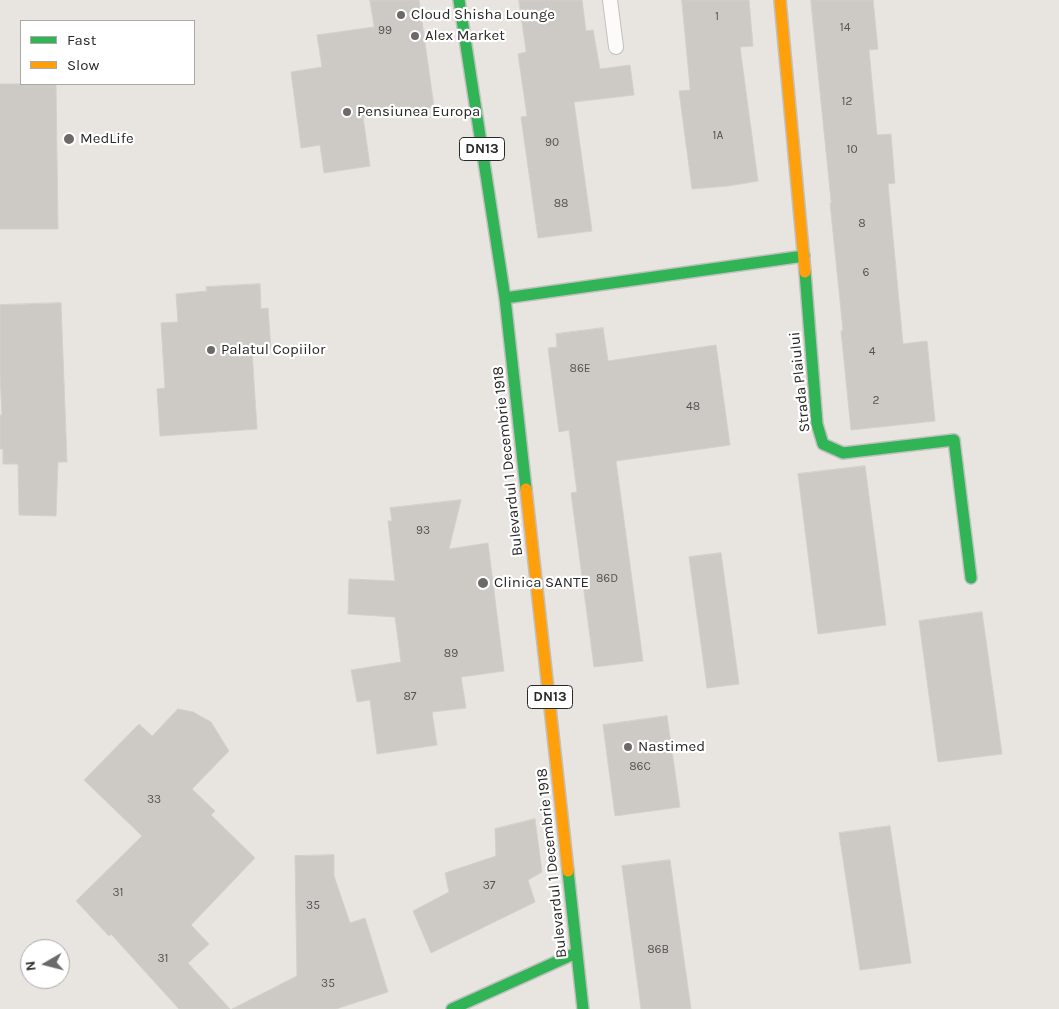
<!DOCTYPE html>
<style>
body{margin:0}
#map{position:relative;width:1059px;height:1009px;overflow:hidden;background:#e8e4df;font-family:Karla,sans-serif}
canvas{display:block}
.legend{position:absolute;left:20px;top:20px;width:175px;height:65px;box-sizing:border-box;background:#fff;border:1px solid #a9a9a9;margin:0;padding:6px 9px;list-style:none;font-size:15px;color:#292929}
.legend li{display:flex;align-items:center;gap:10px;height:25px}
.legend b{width:25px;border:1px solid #a9a9a9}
.north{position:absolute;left:20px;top:939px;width:50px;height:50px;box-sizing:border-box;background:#fff;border:1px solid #a9a9a9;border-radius:50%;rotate:262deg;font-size:14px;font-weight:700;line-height:20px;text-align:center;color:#292929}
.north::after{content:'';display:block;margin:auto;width:18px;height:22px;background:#6c6a69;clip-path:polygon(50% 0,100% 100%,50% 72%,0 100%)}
</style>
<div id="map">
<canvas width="1059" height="1009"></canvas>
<ul class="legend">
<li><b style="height:6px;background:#30b455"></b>Fast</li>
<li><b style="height:6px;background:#ff9f0a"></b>Slow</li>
</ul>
<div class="north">N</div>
</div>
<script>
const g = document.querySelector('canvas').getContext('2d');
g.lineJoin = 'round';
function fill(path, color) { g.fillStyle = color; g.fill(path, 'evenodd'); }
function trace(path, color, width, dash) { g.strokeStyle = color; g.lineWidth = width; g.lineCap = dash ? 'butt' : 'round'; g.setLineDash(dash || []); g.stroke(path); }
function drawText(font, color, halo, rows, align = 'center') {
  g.font = font + ' Karla,sans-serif'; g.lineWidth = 4.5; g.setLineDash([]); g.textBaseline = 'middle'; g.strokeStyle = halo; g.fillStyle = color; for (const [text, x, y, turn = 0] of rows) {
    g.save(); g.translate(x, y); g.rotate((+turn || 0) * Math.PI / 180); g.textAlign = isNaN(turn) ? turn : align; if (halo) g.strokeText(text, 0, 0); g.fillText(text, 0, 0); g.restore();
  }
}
const building = new Path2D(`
 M 370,0 L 419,0 L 434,107 L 363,117 L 370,166 L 324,173 L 320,145 L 301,148 L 291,72 L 322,67 L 317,35 L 374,27 Z
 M 519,0 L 582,0 L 586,31 L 593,30 L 600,69 L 630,65 L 634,95 L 574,102 L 592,231 L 538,238 L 521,117 L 527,116 L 518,54 L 526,52 Z
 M 682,0 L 749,0 L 753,46 L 740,47 L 758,181 L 728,186 L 692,189 L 679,91 L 690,90 Z
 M 811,0 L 873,0 L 878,49 L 869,50 L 877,135 L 891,134 L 895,183 L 888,184 L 903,344 L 927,341 L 935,421 L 851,430 L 841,331 L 843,330 L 830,203 L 831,203 Z
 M 0,84 L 56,84 L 58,229 L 0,229 Z
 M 260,284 L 261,309 L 268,308 L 271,349 L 252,350 L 257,429 L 160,436 L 157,389 L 165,388 L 161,323 L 178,322 L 176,294 L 207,291 L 206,287 Z
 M 61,303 L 67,462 L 58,462 L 56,516 L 19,515 L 18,464 L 3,464 L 3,449 L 0,449 L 0,415 L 2,415 L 0,374 L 0,305 Z
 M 603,328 L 608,361 L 716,345 L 730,445 L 616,461 L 643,661 L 594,667 L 571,493 L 577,492 L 569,430 L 559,432 L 548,348 L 557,347 L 556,334 Z
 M 865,466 L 886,625 L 818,634 L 798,474 Z
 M 461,500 L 449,549 L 488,543 L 504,671 L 461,677 L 466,708 L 432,712 L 437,745 L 377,754 L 370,700 L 357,702 L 351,670 L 401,662 L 395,617 L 348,614 L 349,579 L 395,581 L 388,521 L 392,521 L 390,508 Z
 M 721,553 L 739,684 L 707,688 L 689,557 Z
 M 982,612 L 1002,754 L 938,762 L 919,621 Z
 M 178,709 L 193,712 L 211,722 L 229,751 L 192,789 L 215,811 L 211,815 L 255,858 L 191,925 L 209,944 L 188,963 L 230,1009 L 179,1009 L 111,934 L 109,936 L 76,901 L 142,836 L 84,780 L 139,724 L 152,736 Z
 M 667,716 L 680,807 L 615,816 L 603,725 Z
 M 535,819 L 542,872 L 528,880 L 535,902 L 431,953 L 413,911 L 449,892 L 445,873 L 496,856 L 495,829 Z
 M 890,826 L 911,963 L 860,970 L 839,833 Z
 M 334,855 L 334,876 L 350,923 L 365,918 L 388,992 L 336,1009 L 232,1009 L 297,976 L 295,856 Z
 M 670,860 L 691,1009 L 641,1009 L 622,866 Z`);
const lane = new Path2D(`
 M 610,0 L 616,47`);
const fast = new Path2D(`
 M 459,0 L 505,298 L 526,489
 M 805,272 L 817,424 L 823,444 L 843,453 L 954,440 L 971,578
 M 505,298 L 804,256
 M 568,871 L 583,1009
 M 452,1009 L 576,953`);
const slow = new Path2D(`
 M 780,0 L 805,272
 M 526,489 L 568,871`);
const markers = [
 [401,15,5,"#6c6a69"],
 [415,36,5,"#6c6a69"],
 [347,112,5,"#6c6a69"],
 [69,139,6,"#6c6a69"],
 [211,350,5,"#6c6a69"],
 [483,583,6,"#6c6a69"],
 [628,747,5,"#6c6a69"]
];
const numberNames = [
 ["1",717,17],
 ["14",845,28],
 ["99",385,31],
 ["12",847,102],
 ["1A",718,136],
 ["90",552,143],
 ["10",852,150],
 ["88",561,204],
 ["8",862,224],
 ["6",866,273],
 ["4",872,352],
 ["86E",580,369],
 ["2",876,401],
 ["48",693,407],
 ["93",423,531],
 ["86D",607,579],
 ["89",451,654],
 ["87",410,697],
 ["86C",640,767],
 ["33",154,800],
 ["37",489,886],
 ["31",118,893],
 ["35",313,906],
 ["86B",658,950],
 ["31",163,959],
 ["35",328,984]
];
const shields = [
 [482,149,45],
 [550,697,45]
];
const shieldNames = [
 ["DN13",482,149],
 ["DN13",550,697]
];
const poiNames = [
 ["Cloud Shisha Lounge",411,15],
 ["Alex Market",425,36],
 ["Pensiunea Europa",357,112],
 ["MedLife",80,139],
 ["Palatul Copiilor",221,350],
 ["Clinica SANTE",494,583],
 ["Nastimed",638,747]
];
const streetNames = [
 ["Strada Plaiului",800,382,-96],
 ["Bulevardul 1 Decembrie 1918",508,461,-96],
 ["Bulevardul 1 Decembrie 1918",552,863,-96]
];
fill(building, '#cdcac6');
trace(building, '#d3d0cb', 1);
trace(lane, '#c1c0c0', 16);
trace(fast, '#c1c0c0', 14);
trace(slow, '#c1c0c0', 14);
trace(lane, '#fcfbfa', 14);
trace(fast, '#30b455', 11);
trace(slow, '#ff9f0a', 11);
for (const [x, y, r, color] of markers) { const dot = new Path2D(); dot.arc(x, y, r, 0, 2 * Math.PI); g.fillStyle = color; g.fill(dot); trace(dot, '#fff', 2); }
drawText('12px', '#545352', null, numberNames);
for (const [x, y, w] of shields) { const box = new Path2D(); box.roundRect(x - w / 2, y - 11.5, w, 23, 4); g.fillStyle = '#fff'; g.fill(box); trace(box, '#292929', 1); }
drawText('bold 14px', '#292929', null, shieldNames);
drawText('15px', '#292929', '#fff', poiNames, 'left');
drawText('15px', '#292929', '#fff', streetNames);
</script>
